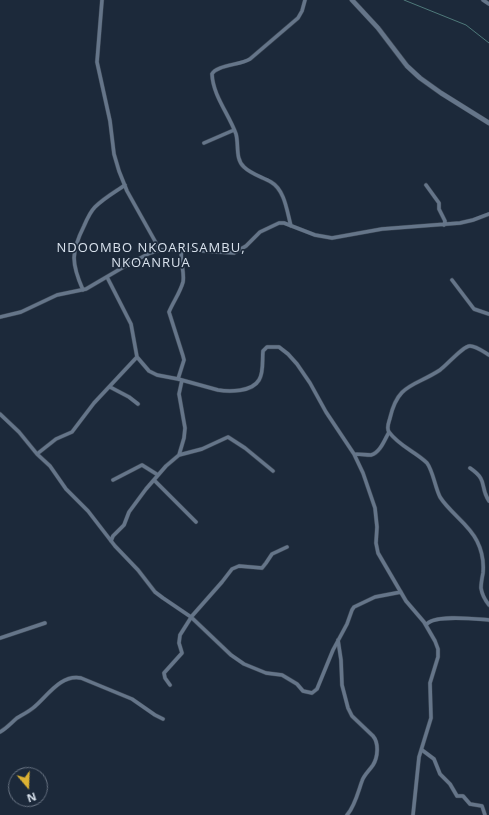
<!DOCTYPE html>
<style>
body{margin:0}
#map{position:relative;width:489px;height:815px;overflow:hidden;background:#1c293a;font-family:"Open Sans",sans-serif}
canvas{display:block}
.north{position:absolute;left:8px;top:767px;width:40px;height:40px;box-sizing:border-box;background:#1c293a;border:1px solid #687382;border-radius:50%;rotate:161deg;font-size:11px;font-weight:700;line-height:16px;text-align:center;color:#d9e2ed}
.north::after{content:'';display:block;margin:auto;width:14px;height:18px;background:#dcb233;clip-path:polygon(50% 0,100% 100%,50% 72%,0 100%)}
</style>
<div id="map">
<canvas width="489" height="815"></canvas>
<div class="north">N</div>
</div>
<script>
const g = document.querySelector('canvas').getContext('2d');
g.lineJoin = 'round';
function trace(path, color, width, dash) { g.strokeStyle = color; g.lineWidth = width; g.lineCap = dash ? 'butt' : 'round'; g.setLineDash(dash || []); g.stroke(path); }
function drawText(font, color, halo, rows, align = 'center') {
  g.font = font + ' "Open Sans",sans-serif'; g.lineWidth = 3.5; g.setLineDash([]); g.textBaseline = 'middle'; g.strokeStyle = halo; g.fillStyle = color; for (const [text, x, y, turn = 0] of rows) {
    g.save(); g.translate(x, y); g.rotate((+turn || 0) * Math.PI / 180); g.textAlign = isNaN(turn) ? turn : align; if (halo) g.strokeText(text, 0, 0); g.fillText(text, 0, 0); g.restore();
  }
}
const stream = new Path2D(`
 M 404,0 L 466,25 L 489,43`);
const minor = new Path2D(`
 M 102,0 L 97,62 L 110,121 L 114,154 L 119,171 L 127,191 L 160,250
 M 483,0 L 489,4
 M 204,143 L 234,130
 M 426,185 L 439,203 L 439,209 L 445,221 L 444,225
 M 291,226 C 287,212 285,190 271,182 C 262,177 251,174 244,167 C 235,159 239,145 236,134 C 229,114 213,96 212,74 C 216,65 241,65 250,59 L 298,18 L 302,11 L 305,0
 M 107,277 L 131,324 L 137,357 L 149,371 L 157,375 L 178,379 L 218,390 C 229,392 252,392 259,380 C 264,372 262,360 263,351 L 267,347 L 279,347 L 288,354 L 297,364 L 310,383 L 326,412 L 354,454 L 363,473 L 375,508 L 377,527 L 376,543 L 378,553 L 406,601 L 424,622 L 435,641 L 438,649 L 438,657 L 430,683 L 431,718 L 419,757 L 413,815
 M 452,280 L 474,309 L 489,314
 M 83,290 C 71,263 71,252 84,226 C 87,219 90,212 95,207 C 104,198 115,192 125,185
 M 0,317 L 21,312 L 57,295 L 86,289 L 127,265 L 150,253 L 160,250 L 174,249 L 234,253 L 246,246 L 260,232 L 279,223 L 284,223 L 315,235 L 332,238 L 382,229 L 460,223 L 473,220 L 489,214
 M 489,355 C 484,352 476,346 470,346 C 463,346 447,365 440,370 C 414,387 398,383 390,418 C 389,422 386,428 389,432 C 399,446 416,452 427,463 C 433,471 435,487 440,497 C 450,513 469,524 477,541 C 482,551 484,562 483,573 C 482,578 481,583 481,588 C 482,595 485,600 489,605
 M 178,379 L 184,360 L 183,356 L 169,312 C 173,302 180,293 183,282 C 185,271 179,260 182,249
 M 110,387 L 129,397 L 138,404
 M 0,414 L 19,432 L 37,454 L 50,466 L 66,489 L 88,511 L 115,546 L 138,570 L 155,592 L 163,598 L 191,617 L 231,655 L 244,664 L 266,673 L 282,675 L 297,684 L 303,691 L 312,693 L 317,689 L 333,650 L 347,624 L 352,610 L 354,607 L 375,597 L 401,592
 M 37,454 L 56,439 L 72,432 L 94,403 L 137,357
 M 354,454 C 359,454 366,455 371,455 C 380,453 385,439 389,432
 M 179,455 L 202,449 L 228,437 L 245,448 L 273,471
 M 470,468 C 489,481 479,486 489,501
 M 113,480 L 142,465 L 158,475
 M 154,480 L 196,522
 M 111,541 L 113,536 L 124,525 L 129,512 L 146,489 L 166,466 L 179,455 L 184,438 L 185,428 L 179,394 L 182,380
 M 426,625 C 433,614 476,619 489,620
 M 0,638 L 45,623
 M 338,640 L 341,660 L 342,685 L 348,708 L 352,716 L 373,736 C 379,743 378,757 373,765 C 369,771 364,775 362,781 C 358,792 355,806 347,815
 M 170,685 L 165,678 L 164,673 L 182,653 L 179,643 L 180,635 L 192,616 L 222,582 L 232,569 L 239,566 L 262,568 L 266,563 L 272,554 L 287,547
 M 0,732 C 7,728 11,723 17,718 C 22,715 28,712 33,708 C 47,697 60,674 81,678 L 132,699 L 155,715 L 163,719
 M 422,750 L 434,759 L 440,774 L 450,784 L 457,796 L 463,796 L 470,804 L 482,806 L 485,815`);
const tertiary = new Path2D(`
 M 352,0 L 378,28 L 407,66 L 420,78 L 441,93 L 489,123`);
const neighbourhoodNames = [
 ["NDOOMBO NKOARISAMBU,",151,248],
 ["NKOANRUA",151,263]
];
trace(stream, '#4f797a', 1);
trace(minor, '#394452', 4.5);
trace(tertiary, '#394452', 5.5);
trace(minor, '#657589', 3.5);
trace(tertiary, '#657589', 4.5);
g.letterSpacing = '1px';
drawText('13px', '#d9e2ed', '#1c293a', neighbourhoodNames);
g.letterSpacing = '0px';
</script>
